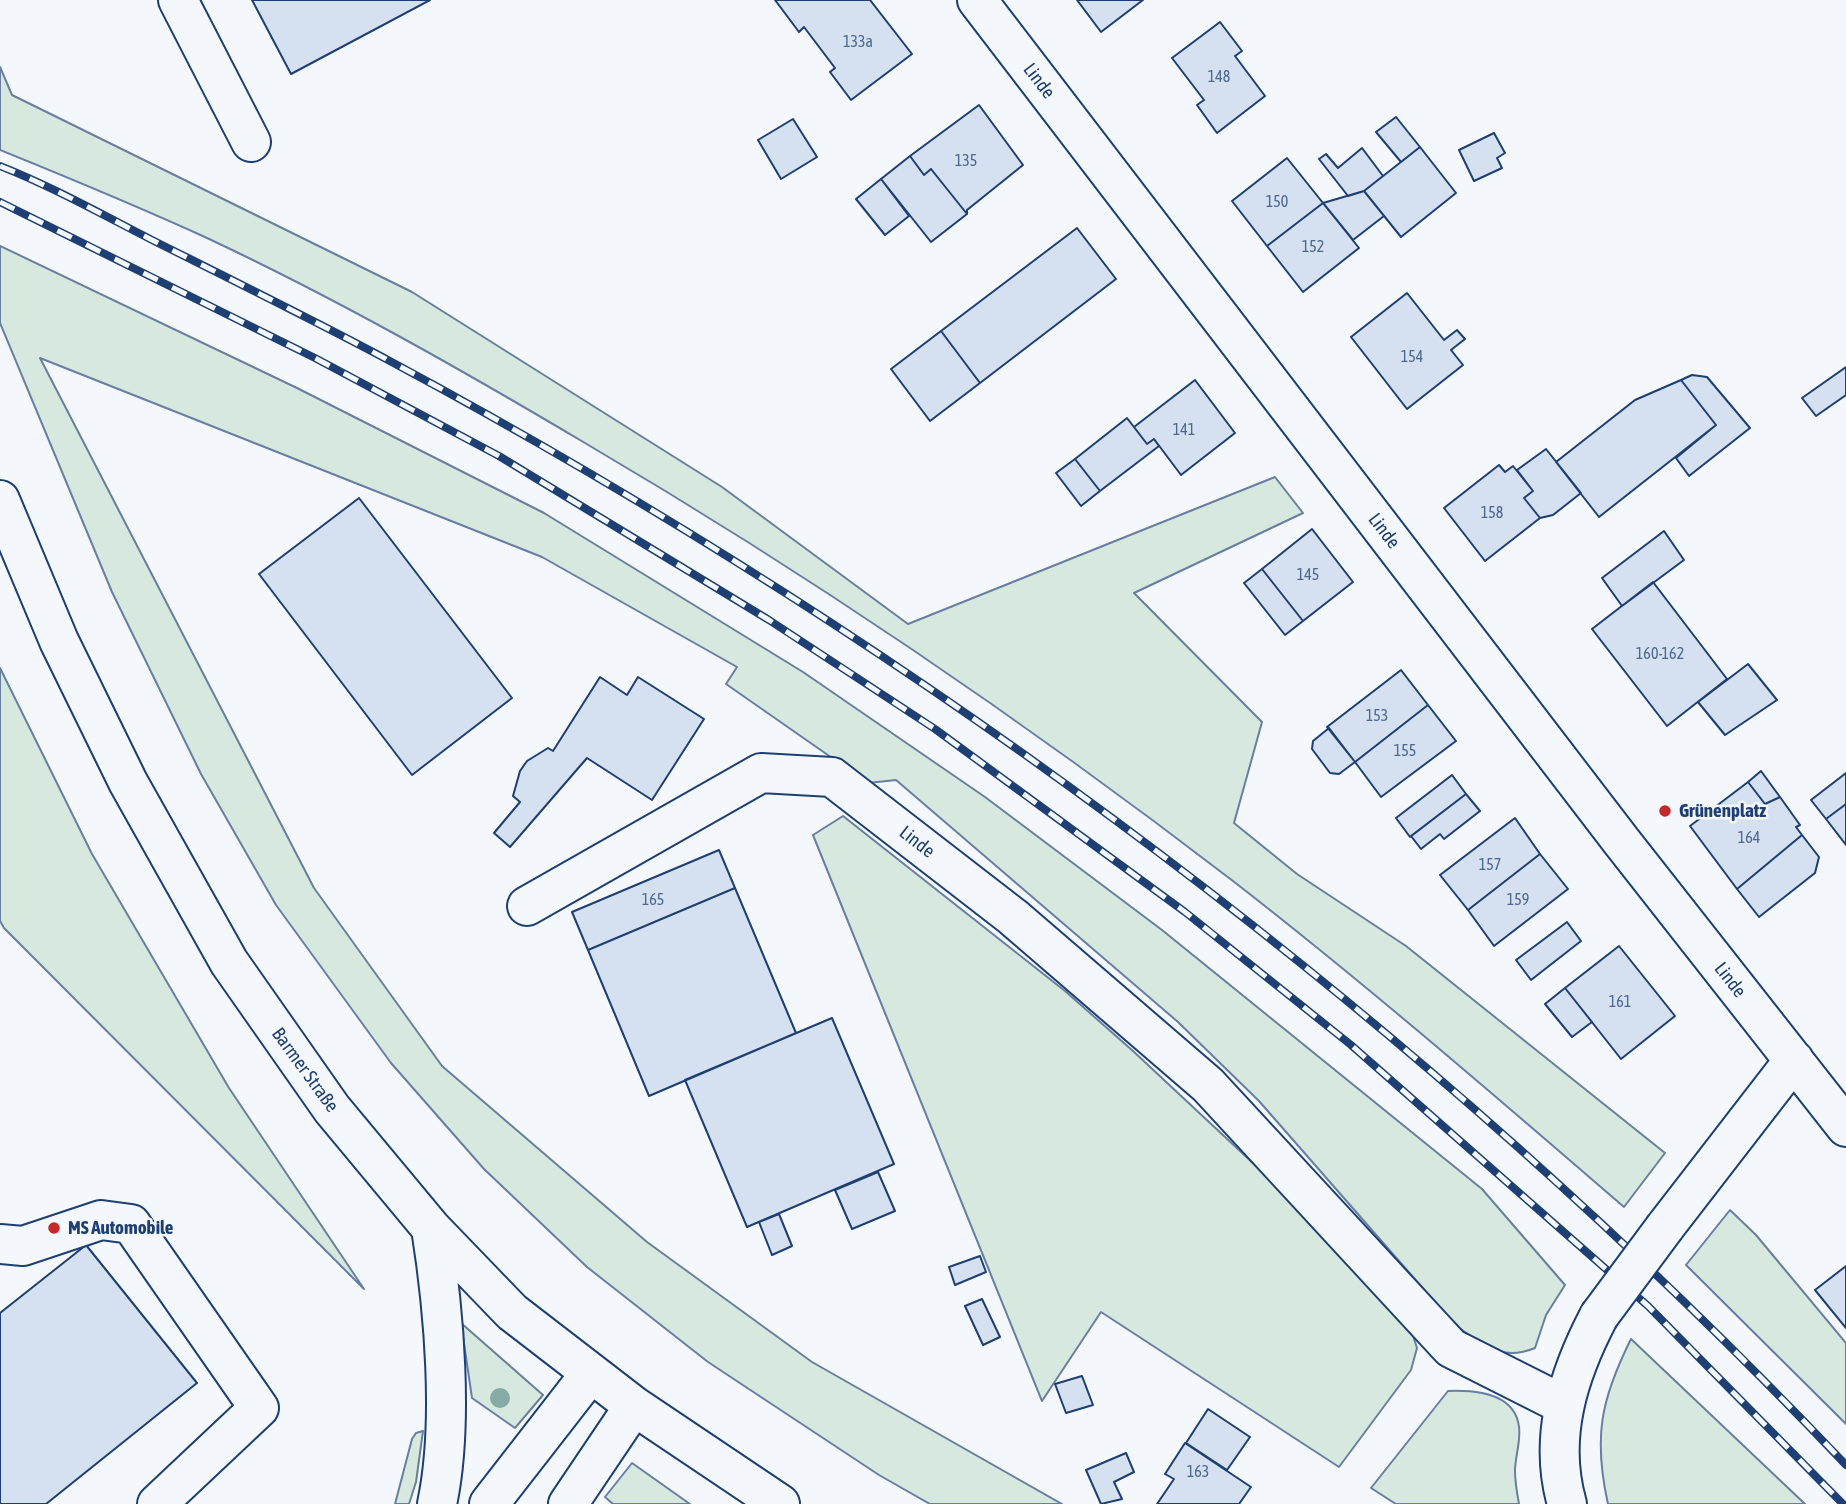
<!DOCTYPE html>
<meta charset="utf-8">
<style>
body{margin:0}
canvas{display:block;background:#f4f7fb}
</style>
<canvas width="1846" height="1504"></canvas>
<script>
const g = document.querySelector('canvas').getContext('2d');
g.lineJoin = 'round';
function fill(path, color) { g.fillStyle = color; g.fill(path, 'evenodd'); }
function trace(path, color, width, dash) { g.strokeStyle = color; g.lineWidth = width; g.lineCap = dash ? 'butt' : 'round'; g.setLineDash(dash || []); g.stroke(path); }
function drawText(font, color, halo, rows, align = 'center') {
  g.font = font + ' "Asap Condensed",sans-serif'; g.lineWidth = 5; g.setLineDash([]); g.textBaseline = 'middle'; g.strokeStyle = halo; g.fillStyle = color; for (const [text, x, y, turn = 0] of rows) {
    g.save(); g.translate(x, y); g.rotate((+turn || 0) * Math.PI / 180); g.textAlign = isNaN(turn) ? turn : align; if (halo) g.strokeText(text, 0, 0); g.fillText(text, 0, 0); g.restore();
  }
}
const green = new Path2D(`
 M 0,67 L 12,95 L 412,292 L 722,487 L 908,624 L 1275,477 L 1303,513 L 1134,593 L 1262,722 L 1234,823 L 1297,874 L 1406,946 L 1665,1153 L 1624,1207 C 1495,1096 1367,985 1233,881 C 1026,722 810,575 585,443 C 462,370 337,299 207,238 C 139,207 69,178 0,150 Z
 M 0,246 L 297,388 L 544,513 L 803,672 L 985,797 L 1162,930 L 1482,1189 L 1565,1285 L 1546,1315 L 1535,1348 C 1501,1362 1483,1345 1455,1325 L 1259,1101 L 1178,1022 L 896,780 L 868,783 L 726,684 L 737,667 L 542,557 L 40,358 L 314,888 L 442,1066 L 647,1242 L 812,1362 L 1062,1504 L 930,1504 L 879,1475 L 708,1362 L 587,1267 L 484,1169 L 391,1063 L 276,905 L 201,774 L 112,592 L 0,323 Z
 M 0,668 L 92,854 L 229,1088 L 364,1289 L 4,928 L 0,921 Z
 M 843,816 L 1065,991 L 1133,1051 L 1301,1208 L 1408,1320 L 1417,1348 L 1411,1370 L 1339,1467 L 1101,1312 L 1042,1401 L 813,835 Z
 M 1730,1210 L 1756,1235 L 1846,1343 L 1846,1424 L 1686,1265 Z
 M 461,1323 L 543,1395 L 515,1428 L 472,1398 Z
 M 1631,1339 L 1805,1504 L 1608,1504 C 1593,1437 1601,1399 1631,1339 Z
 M 1448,1391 C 1474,1390 1515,1393 1519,1427 C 1521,1441 1515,1457 1515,1471 C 1515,1482 1517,1493 1519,1504 L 1396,1504 L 1371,1488 Z
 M 423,1431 L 416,1482 L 409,1504 L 395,1504 L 412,1439 L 416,1433 Z
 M 632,1463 L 690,1504 L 613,1504 L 605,1497 Z`);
const building = new Path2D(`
 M 252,0 L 430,0 L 291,74 Z
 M 775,0 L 870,0 L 912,54 L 851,100 L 830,72 L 835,68 L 804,27 L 799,32 Z
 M 1077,0 L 1143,0 L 1101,32 Z
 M 1220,22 L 1242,51 L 1235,56 L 1265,96 L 1217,133 L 1197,105 L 1204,100 L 1172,58 Z
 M 979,105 L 1023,165 L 967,210 L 967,214 L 931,169 L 924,175 L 910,156 Z
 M 1396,117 L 1420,147 L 1401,162 L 1376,132 Z
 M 793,119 L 817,157 L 781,179 L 758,140 Z
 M 1494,133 L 1505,153 L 1497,158 L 1502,168 L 1474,181 L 1459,150 Z
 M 1420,147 L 1456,193 L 1401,237 L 1364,191 Z
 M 1362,148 L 1383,176 L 1364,191 L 1348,196 L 1319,159 L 1326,154 L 1338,168 Z
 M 910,156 L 924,175 L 931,169 L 967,214 L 931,242 L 881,179 Z
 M 1287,158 L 1323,203 L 1267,246 L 1232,201 Z
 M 881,179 L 909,216 L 885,235 L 856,199 Z
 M 1364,191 L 1384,216 L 1353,240 L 1323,203 Z
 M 1323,203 L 1359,248 L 1303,292 L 1267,246 Z
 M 1077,228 L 1116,279 L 980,383 L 941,331 Z
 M 1407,293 L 1444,340 L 1457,330 L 1465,339 L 1451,350 L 1463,365 L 1407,409 L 1351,337 Z
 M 941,331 L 980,383 L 930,421 L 891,369 Z
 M 1846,367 L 1846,395 L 1816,416 L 1802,398 Z
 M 1692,375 L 1707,377 L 1750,428 L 1689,476 L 1676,458 L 1716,425 L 1681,380 Z
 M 1195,380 L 1235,433 L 1181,475 L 1154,439 L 1147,444 L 1134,427 Z
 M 1681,380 L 1716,425 L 1599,517 L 1556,462 L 1635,400 Z
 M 1127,418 L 1147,444 L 1154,439 L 1159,446 L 1100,491 L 1075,459 Z
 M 1546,449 L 1581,493 L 1553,515 L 1540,518 L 1524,498 L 1533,491 L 1517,470 Z
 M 1075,459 L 1100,491 L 1081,506 L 1056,473 Z
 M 1499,465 L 1505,472 L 1513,466 L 1533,491 L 1524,498 L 1540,518 L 1485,561 L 1444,508 Z
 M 359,498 L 512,698 L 412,775 L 259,574 Z
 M 1312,529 L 1353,582 L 1303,621 L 1262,569 Z
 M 1664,531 L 1684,560 L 1622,606 L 1602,578 Z
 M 1262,569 L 1303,621 L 1285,635 L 1244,583 Z
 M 1653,582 L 1727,679 L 1667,726 L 1592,629 Z
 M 1748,664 L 1777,700 L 1725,735 L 1698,702 Z
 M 1401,670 L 1428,705 L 1355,762 L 1327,727 Z
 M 600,677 L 627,695 L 638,677 L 704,719 L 652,800 L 587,758 L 510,847 L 494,833 L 520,802 L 513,796 L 520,771 L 527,761 L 548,748 L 553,751 Z
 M 1428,705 L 1456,741 L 1381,797 L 1355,762 Z
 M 1329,728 L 1355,762 L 1339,774 L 1330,773 L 1312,749 L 1313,741 Z
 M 1761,771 L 1780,797 L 1765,804 L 1748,782 Z
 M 1846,773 L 1846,804 L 1826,819 L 1811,800 Z
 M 1452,775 L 1466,794 L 1410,837 L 1396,818 Z
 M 1748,782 L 1765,804 L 1780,797 L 1800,825 L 1796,827 L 1802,835 L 1737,889 L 1690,826 Z
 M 1466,794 L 1480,811 L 1444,839 L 1440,834 L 1421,849 L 1411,836 Z
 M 1846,804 L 1846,845 L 1826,819 Z
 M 1515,818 L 1540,854 L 1468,910 L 1440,875 Z
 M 1802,835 L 1819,857 L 1815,873 L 1759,917 L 1737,889 Z
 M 719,850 L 735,888 L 588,950 L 572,912 Z
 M 1540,854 L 1568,889 L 1494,946 L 1468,910 Z
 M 735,888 L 796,1033 L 649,1096 L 588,950 Z
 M 1567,922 L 1581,941 L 1531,980 L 1516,960 Z
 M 1619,946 L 1675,1016 L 1621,1059 L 1565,988 Z
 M 1565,988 L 1592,1022 L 1572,1037 L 1545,1004 Z
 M 832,1018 L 894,1164 L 747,1227 L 685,1080 Z
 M 878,1172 L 895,1211 L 852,1229 L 835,1190 Z
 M 779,1214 L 792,1246 L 772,1255 L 759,1222 Z
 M 86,1245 L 197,1383 L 46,1504 L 0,1504 L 0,1313 Z
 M 980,1256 L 986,1272 L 955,1285 L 949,1267 Z
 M 1846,1266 L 1846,1328 L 1815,1290 Z
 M 982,1299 L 1000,1337 L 983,1345 L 965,1306 Z
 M 1082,1376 L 1093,1405 L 1066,1413 L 1055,1384 Z
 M 1208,1409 L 1250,1437 L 1227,1470 L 1186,1443 Z
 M 1185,1443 L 1251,1487 L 1239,1504 L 1157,1504 L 1174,1479 L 1165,1474 Z
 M 1126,1453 L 1134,1472 L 1114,1482 L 1122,1499 L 1101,1504 L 1086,1470 Z`);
const minor = new Path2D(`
 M 178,0 L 251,142
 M 977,0 L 1622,842 L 1846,1127
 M 527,906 L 761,773 L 832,777 L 1013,917 L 1208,1085 L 1451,1348 L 1564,1405
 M 1665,1227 L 1794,1060
 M 0,1244 L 23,1246 L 101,1220 L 131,1224 L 259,1408 L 157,1504
 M 1567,1504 C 1548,1438 1568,1375 1599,1316`);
const major = new Path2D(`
 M 0,500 L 59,641 L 128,782 L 229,962 L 332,1109 L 431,1228 L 512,1312 L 634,1406 L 780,1504
 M 431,1228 C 444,1310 454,1424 437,1504
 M 489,1504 L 590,1374
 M 568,1504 L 634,1406`);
const rail = new Path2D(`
 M 0,166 C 53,187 103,215 154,241 C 232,280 311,319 388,360 C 927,649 1424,1021 1846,1465
 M 0,202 L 315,358 L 499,456 L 769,620 L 935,729 L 1185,912 L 1351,1045 L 1648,1306 L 1843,1504`);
const minorBridge = new Path2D(`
 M 1599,1316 L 1665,1227`);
const trees = [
 [500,1398]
];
const markers = [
 [1665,811,7,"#c62828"],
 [54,1228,7,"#c62828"]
];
const numberNames = [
 ["133a",858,42],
 ["148",1219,77],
 ["135",966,161],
 ["150",1277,202],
 ["152",1313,247],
 ["154",1412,357],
 ["141",1184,430],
 ["158",1492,513],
 ["145",1308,575],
 ["160-162",1660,654],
 ["153",1377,716],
 ["155",1405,751],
 ["164",1749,838],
 ["157",1490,865],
 ["165",653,900],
 ["159",1518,900],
 ["161",1620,1002],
 ["163",1198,1472]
];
const streetNames = [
 ["Linde",1039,81,53],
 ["Linde",1384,531,53],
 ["Linde",917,842,38],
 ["Linde",1730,980,52],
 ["Barmer Straße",305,1070,54]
];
const poiNames = [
 ["Grünenplatz",1679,811],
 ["MS Automobile",68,1228]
];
fill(green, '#d7e8df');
trace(green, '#687fa3', 2);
fill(building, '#d5e0f0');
trace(building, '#1d3f73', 2);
trace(minor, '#1d3f73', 42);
trace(major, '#1d3f73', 42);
trace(minor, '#f4f7fb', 38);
trace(major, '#f4f7fb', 38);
trace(rail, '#1d3f73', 8);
trace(rail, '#f4f7fb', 5, [16]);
trace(minorBridge, '#1d3f73', 42, []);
trace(minorBridge, '#f4f7fb', 38);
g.fillStyle = '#86aba6';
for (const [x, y] of trees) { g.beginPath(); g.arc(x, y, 10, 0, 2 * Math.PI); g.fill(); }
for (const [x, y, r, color] of markers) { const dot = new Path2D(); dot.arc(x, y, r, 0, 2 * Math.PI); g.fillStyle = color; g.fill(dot); trace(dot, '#f4f7fb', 2.5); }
drawText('16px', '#4b6792', null, numberNames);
drawText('19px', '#1d3f73', '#f4f7fb', streetNames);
drawText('bold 19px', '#1d3f73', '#f4f7fb', poiNames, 'left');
</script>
